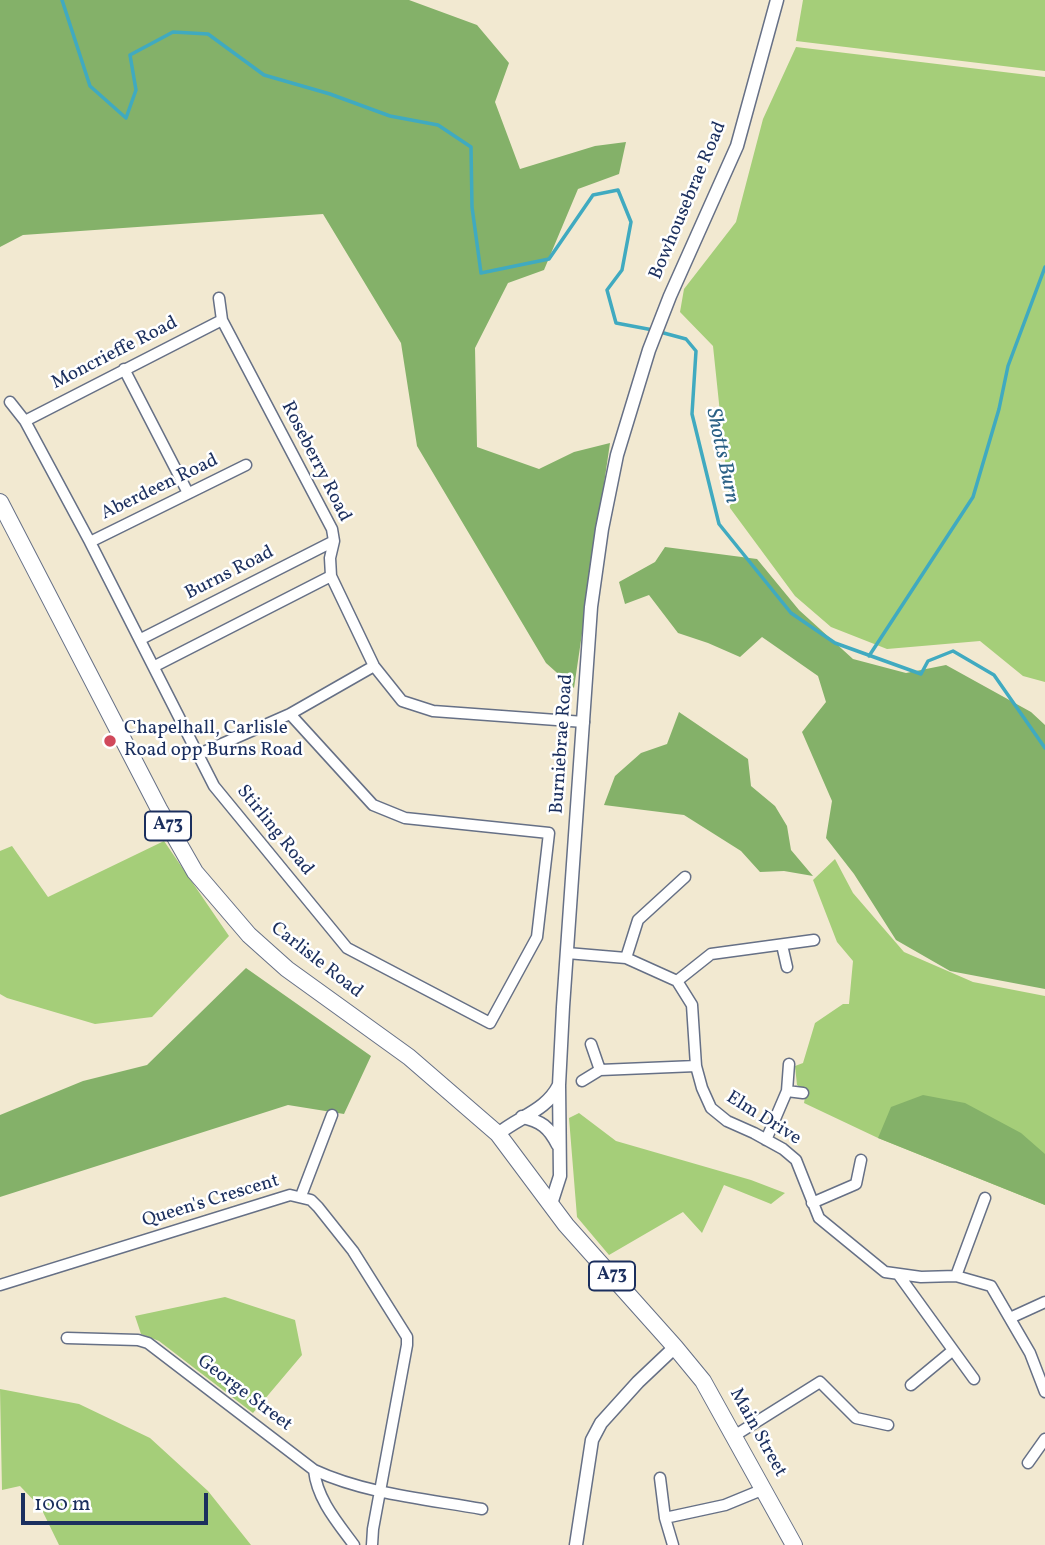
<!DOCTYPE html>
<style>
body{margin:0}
#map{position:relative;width:1045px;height:1545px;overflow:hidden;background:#f2e9d1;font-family:Vollkorn,serif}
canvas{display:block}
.scale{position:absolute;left:21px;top:1493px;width:187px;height:32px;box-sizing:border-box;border:4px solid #1b2f5e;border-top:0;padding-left:9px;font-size:21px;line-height:24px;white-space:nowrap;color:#1b2f5e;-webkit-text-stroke:5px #fff;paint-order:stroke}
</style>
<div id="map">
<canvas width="1045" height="1545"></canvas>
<div class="scale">100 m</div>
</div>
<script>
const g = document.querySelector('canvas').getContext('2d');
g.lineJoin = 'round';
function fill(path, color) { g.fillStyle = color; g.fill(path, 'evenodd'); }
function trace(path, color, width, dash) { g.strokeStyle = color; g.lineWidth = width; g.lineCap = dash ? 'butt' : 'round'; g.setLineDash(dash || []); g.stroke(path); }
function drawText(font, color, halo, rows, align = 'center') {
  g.font = font + ' Vollkorn,serif'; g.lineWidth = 5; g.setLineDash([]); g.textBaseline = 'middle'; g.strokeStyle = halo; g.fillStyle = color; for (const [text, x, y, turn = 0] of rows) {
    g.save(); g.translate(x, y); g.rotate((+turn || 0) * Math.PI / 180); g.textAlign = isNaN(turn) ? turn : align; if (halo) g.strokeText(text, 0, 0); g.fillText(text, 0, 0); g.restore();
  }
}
const green = new Path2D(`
 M 803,0 L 1045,0 L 1045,71 L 796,41 Z
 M 796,47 L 1045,77 L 1045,682 L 1023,676 L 980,641 L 887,649 L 831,627 L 795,596 L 730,508 L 713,346 L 680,312 L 684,289 L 736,222 L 763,119 Z
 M 164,841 L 229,936 L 152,1017 L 95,1024 L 7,998 L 0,994 L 0,851 L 12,846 L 48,897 Z
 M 835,859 L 853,893 L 904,952 L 973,982 L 1045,996 L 1045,1205 L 878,1138 L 804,1103 L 806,1092 L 797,1085 L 795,1066 L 803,1063 L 815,1023 L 843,1004 L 849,1004 L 853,961 L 837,942 L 813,880 Z
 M 579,1113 L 616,1141 L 751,1180 L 785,1193 L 771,1204 L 724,1185 L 702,1233 L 683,1212 L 609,1255 L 577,1217 L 569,1118 Z
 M 225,1297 L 295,1320 L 302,1355 L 253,1413 L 159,1341 L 141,1334 L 135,1316 Z
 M 0,1389 L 79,1404 L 150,1438 L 208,1491 L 251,1545 L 59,1545 L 41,1508 L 20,1486 L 2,1490 Z`);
const forest = new Path2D(`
 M 0,0 L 409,0 L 477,25 L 509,63 L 495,102 L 520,169 L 595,146 L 626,142 L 619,174 L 578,189 L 544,270 L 508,283 L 475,348 L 477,447 L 539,469 L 574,452 L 610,443 L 574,688 L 546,663 L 417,446 L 401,343 L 323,214 L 23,235 L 0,247 Z
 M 665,547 L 757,559 L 799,610 L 853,659 L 906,673 L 946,665 L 1031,712 L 1045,725 L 1045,989 L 950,971 L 896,940 L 854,874 L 826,838 L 832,801 L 802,732 L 826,702 L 818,676 L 762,637 L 740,657 L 708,643 L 678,633 L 649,595 L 625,604 L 619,582 L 655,562 Z
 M 679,712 L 748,759 L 751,786 L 775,806 L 787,826 L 791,850 L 813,876 L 784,871 L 760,872 L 741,851 L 684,815 L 604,805 L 615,776 L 641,753 L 667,744 Z
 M 246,968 L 371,1056 L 344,1114 L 288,1105 L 0,1197 L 0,1115 L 83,1081 L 147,1065 Z
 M 923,1095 L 965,1103 L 1021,1133 L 1045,1154 L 1045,1205 L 878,1138 L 891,1107 Z`);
const stream = new Path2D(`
 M 62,0 L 90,86 L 126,118 L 136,90 L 130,55 L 173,32 L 208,34 L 264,75 L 330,94 L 390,116 L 438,125 L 471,147 L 472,207 L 481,273 L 549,259 L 593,195 L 618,190 L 631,222 L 622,270 L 607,290 L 616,323 L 653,330
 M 660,332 L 686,339 L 696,351 L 692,414 L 719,524 L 791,613 L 835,643 L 921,674 L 928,661 L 953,651 L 994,675 L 1045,748
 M 869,656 L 973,497 L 999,409 L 1008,366 L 1045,267`);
const minor = new Path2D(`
 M 219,298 L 222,320 L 332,529 L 334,541 L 330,558 L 331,576 L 374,666 L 402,701 L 433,711 L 584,722
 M 124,369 L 188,493
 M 10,402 L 25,421 L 90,542 L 214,786 L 347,948 L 490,1023 L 537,937 L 549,833 L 405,818 L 373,805 L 290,714
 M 25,421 L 222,320
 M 90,542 L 246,465
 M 141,639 L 334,541
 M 155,666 L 331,576
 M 199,754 L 290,714 L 374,666
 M 782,945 L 787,967
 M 567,953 L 626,958 L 677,981 L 692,1005 L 696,1066 L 702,1088 L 711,1108 L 727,1121 L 754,1133 L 783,1149 L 796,1160 L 819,1218 L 885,1272 L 921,1277 L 956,1276 L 991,1286 L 1030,1353 L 1045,1392
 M 626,958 L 638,920 L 685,877
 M 677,981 L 711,954 L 814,940
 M 600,1070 L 696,1066
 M 582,1081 L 600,1070 L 591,1044
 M 787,1091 L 803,1093
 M 766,1140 L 787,1091 L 789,1064
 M 301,1196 L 332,1115
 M 812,1203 L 856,1184 L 861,1160
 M 898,1274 L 974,1379
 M 956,1276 L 985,1198
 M 0,1285 L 290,1195 L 311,1200 L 318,1207 L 353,1251 L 407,1337 L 407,1345 L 373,1529 L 372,1545
 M 1010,1318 L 1045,1302
 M 67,1338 L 138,1340 L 148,1343 L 314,1470 C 317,1499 337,1522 354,1545
 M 911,1385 L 952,1351
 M 734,1436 L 820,1382 L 856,1418 L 888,1425
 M 1028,1463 L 1045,1439
 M 314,1470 C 366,1494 426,1499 482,1509
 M 660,1478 L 665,1518 L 725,1505 L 764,1489
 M 665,1518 L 673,1545`);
const tertiary = new Path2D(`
 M 522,1117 C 541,1121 549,1127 558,1145
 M 498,1134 C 520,1116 546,1111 559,1085
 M 551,1204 L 560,1176 L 559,1085 L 563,1007 L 591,607 L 602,529 L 617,455 L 649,350 L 670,296 L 737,146 L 777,0
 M 576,1545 L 592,1440 L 601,1423 L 638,1382 L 675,1347`);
const primary = new Path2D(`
 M 0,502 L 159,809 L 195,872 L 249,935 L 287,969 L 409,1057 L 498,1134 L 566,1225 L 675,1347 L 703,1381 L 794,1545`);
const markers = [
 [110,741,7,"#d1495b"]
];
const shields = [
 [168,826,46],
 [612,1276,46]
];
const shieldNames = [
 ["A73",168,826],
 ["A73",612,1276]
];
const streetNames = [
 ["Bowhousebrae Road",689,201,-67],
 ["Moncrieffe Road",115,354,-27],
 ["Roseberry Road",315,462,63],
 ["Aberdeen Road",160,488,-26],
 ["Burns Road",230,574,-27],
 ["Burniebrae Road",563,744,-86],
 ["Stirling Road",274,831,51],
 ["Carlisle Road",316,961,38],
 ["Elm Drive",763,1119,32],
 ["Queen's Crescent",211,1202,-17],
 ["George Street",244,1394,37],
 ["Main Street",757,1433,61]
];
const poiNames = [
 ["Chapelhall, Carlisle",124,730],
 ["Road opp Burns Road",124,752]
];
const waterNames = [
 ["Shotts Burn",721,456,78]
];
fill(green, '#a5ce79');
fill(forest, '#84b169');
trace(stream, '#40aac0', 3.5);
trace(minor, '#667086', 13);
trace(tertiary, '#667086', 15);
trace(primary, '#667086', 18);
trace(minor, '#fff', 10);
trace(tertiary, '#fff', 12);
trace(primary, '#fff', 16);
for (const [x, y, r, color] of markers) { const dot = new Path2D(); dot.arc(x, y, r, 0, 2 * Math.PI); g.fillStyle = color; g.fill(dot); trace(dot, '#fff', 2.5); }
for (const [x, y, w] of shields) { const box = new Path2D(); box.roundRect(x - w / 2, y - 14.5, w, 29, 5); g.fillStyle = '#fff'; g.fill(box); trace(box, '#1b2f5e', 2); }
drawText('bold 18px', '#1b2f5e', null, shieldNames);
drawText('19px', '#1b2f5e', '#fff', streetNames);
drawText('19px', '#1b2f5e', '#fff', poiNames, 'left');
drawText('italic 21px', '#2a6085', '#fff', waterNames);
</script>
